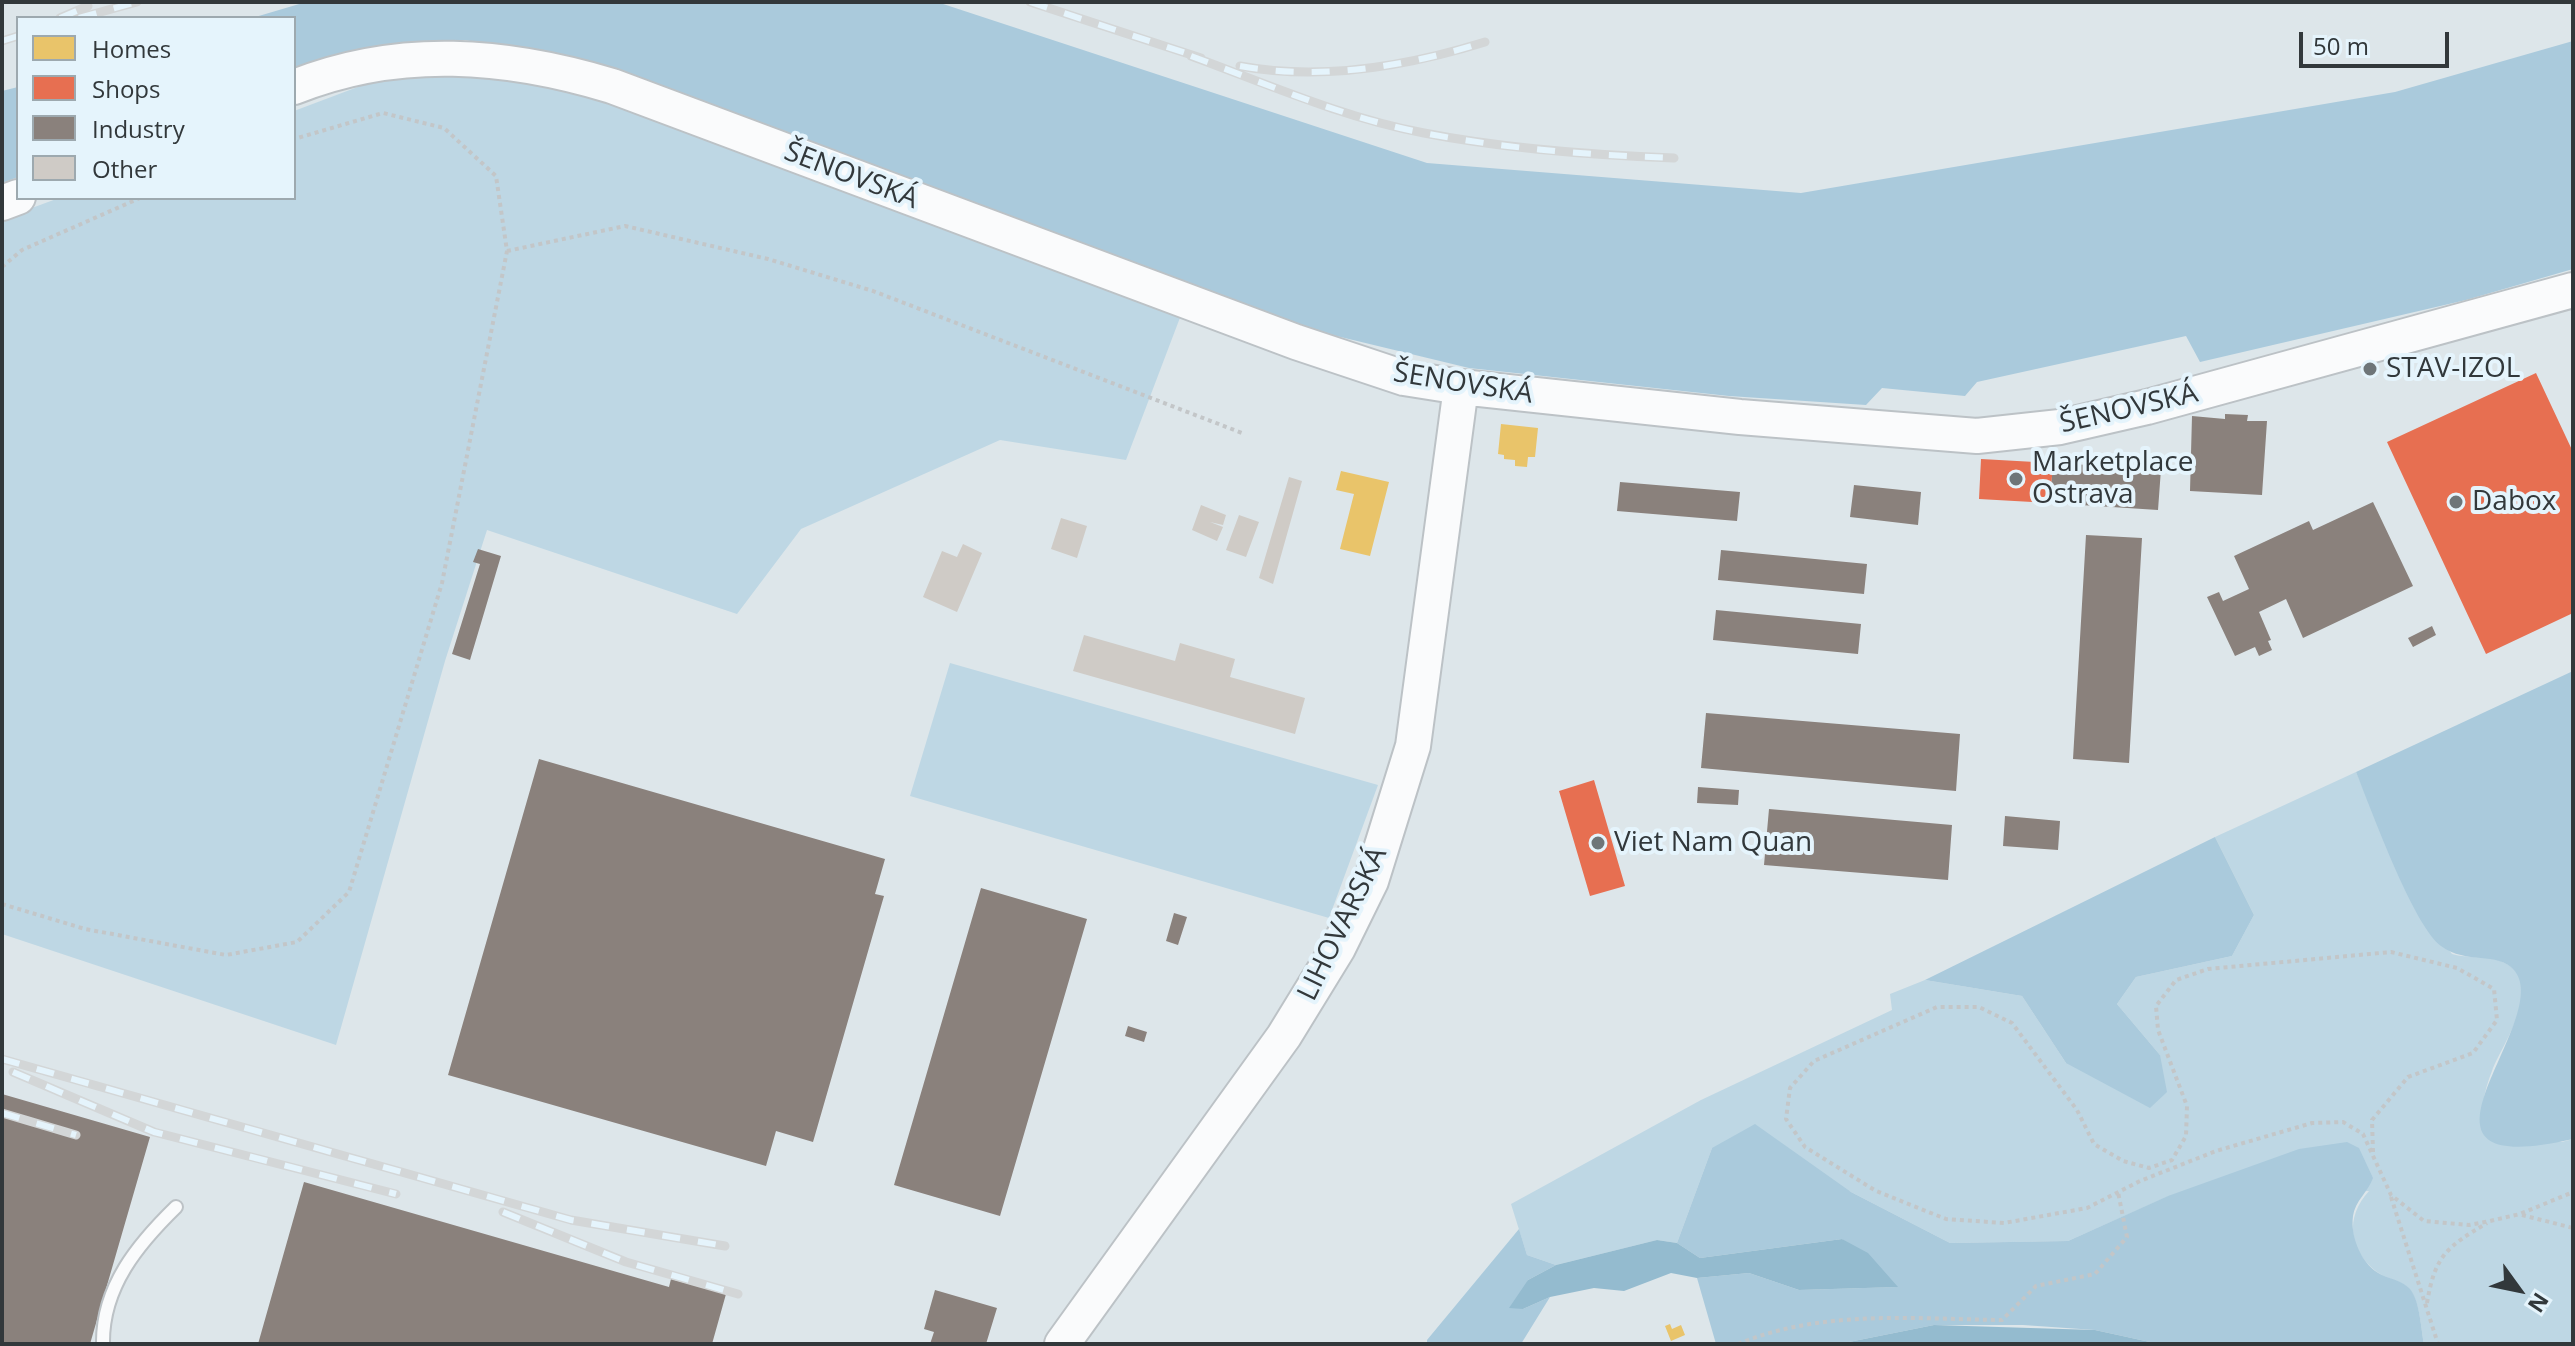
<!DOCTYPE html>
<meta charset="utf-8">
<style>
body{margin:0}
#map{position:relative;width:2575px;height:1346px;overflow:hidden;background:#dde6ea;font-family:"Open Sans",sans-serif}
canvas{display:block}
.frame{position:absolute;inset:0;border:4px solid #32383b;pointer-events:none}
.legend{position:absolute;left:16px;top:16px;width:280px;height:184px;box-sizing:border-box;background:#e5f4fc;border:2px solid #9da9af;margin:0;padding:10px 14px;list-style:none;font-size:24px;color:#32383b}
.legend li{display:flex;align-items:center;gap:16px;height:40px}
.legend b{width:40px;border:2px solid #9da9af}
.north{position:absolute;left:2479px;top:1250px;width:80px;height:80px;-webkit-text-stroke:6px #e5f4fc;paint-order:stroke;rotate:123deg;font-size:22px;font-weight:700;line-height:32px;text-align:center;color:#32383b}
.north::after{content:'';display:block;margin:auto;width:28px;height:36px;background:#32383b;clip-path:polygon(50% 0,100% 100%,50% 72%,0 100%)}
.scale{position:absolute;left:2299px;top:32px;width:150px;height:36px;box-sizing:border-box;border:4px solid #32383b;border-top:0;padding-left:10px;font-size:24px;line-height:28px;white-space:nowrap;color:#32383b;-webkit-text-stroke:6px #e5f4fc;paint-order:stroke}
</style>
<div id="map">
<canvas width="2575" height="1346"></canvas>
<div class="frame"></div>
<ul class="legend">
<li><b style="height:22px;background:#e9c46a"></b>Homes</li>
<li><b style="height:22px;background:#e76f51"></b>Shops</li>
<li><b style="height:22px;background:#8a817c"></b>Industry</li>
<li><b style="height:22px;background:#cfcbc6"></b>Other</li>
</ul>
<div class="north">N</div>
<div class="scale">50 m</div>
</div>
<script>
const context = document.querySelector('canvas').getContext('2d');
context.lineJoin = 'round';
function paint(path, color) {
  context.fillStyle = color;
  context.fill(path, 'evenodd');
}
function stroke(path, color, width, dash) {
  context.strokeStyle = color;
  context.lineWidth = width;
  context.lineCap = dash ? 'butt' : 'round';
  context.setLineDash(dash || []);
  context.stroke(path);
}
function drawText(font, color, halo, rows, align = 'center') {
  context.font = font + ' "Open Sans",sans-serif';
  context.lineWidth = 8;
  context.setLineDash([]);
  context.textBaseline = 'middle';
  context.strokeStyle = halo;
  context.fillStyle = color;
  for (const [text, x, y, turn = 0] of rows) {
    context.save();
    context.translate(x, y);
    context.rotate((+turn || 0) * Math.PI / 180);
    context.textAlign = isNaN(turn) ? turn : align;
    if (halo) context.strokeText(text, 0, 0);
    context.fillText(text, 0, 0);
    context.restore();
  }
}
const green = new Path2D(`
 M492,71l118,32 571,212 -55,145 -126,-20 -199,89 -64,85 -250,-84 -42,131 -109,384 -334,-111v-715l57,-21h235v-87l77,-29z
 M950,663l428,122 -49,133 -419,-122z
 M2356,772l59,136 37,46c16,5 34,1 49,7 48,20 2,81 -9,110 -8,20 -12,40 -8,61l78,10 11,-3v205h-149c-3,-15 -4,-42 -14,-54 -10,-11 -22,-10 -33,-18 -29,-22 -32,-55 -8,-81l-200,5 -101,45 -118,2 -99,-51 -139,-44 -35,95 -20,-3 -101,25 -29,-10 -16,-51 190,-104 191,-90 -2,-16 35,-14 97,16 44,67 94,-8 -43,-51 19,-27 96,-21 22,-41 -39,-78z`);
const forest = new Path2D(`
 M306,2h631l490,161 374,30 594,-101 178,-51v228l-107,31 -266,62 -14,-26 -209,46 -12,14 -83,-8 -16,17 -137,-9 -260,-28 -174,-42 -737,-266 -93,-20 -171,32v-54h-42z
 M18,87v90l-16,6v-92z
 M2573,671v468c-195,45 -16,-119 -59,-169 -17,-19 -47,-5 -73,-24 -28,-21 -70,-137 -85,-174z
 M2215,837l39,78 -22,41 -96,21 -19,27 43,51 7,37 -17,16 -84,-45 -44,-67 -97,-16z
 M1755,1124l96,68 99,51 118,-2 100,-45 131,-47 48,-7 12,6 14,30c-5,14 -18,23 -20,38 -3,21 9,50 29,59 11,5 19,5 28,14 10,12 11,40 14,55h-265l-64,-14 -72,-5h-89l-95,19h-123l-19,-66 52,-5 50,17 98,-3 -55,-48 -142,19 -23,-15 35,-95z
 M1519,1229l8,26 29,10 -28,15 -5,29 27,-12 -29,47h-94v-4z`);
const water = new Path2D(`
 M1842,1239l26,14 30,34 -99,3 -50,-17 -52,5 -26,-5 -47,18 -30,-3 -44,9 -27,12 -14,-1 19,-28 28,-15 101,-25 20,3 23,15z
 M1934,1325l161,5 64,14h-320z`);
const homes = new Path2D(`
 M1501,424l37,4 -3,29h-7l-1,10 -12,-1v-6l-11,-1v-4l-6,-1z
 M1341,471l48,11 -19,74 -30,-7 14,-55 -18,-4z
 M1670,1324l2,5 9,-4 4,10 -14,6 -6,-15z`);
const shops = new Path2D(`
 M2536,373l37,79v161l-87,41 -99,-212z
 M1981,459l72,4 -3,40 -71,-4z
 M1594,780l31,106 -35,10 -31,-105z`);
const industry = new Path2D(`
 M2225,414l23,1 -1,6h20l-5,74 -72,-4 2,-75 33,3z
 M2053,463l108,6 -3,41 -108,-7z
 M1620,482l120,10 -3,29 -120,-10z
 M1854,485l67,7 -3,33 -68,-8z
 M2373,502l40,84 -110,52 -17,-39 -27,13 12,28 -3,1 4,9 -13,6 -4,-9 -20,9 -28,-59 12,-5 4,9 26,-12 -15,-33 75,-35 4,9z
 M2086,535l56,3 -13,225 -56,-4z
 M478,549l23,7 -31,104 -18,-6 28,-90 -7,-2z
 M1721,550l146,14 -3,30 -146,-14z
 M1716,610l145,14 -3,30 -145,-14z
 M2432,626l4,9 -23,12 -5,-9z
 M1706,713l254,21 -4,57 -255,-23z
 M539,759l346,100 -10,35 9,2 -71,246 -37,-11 -10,35 -318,-91z
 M1698,787l41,3 -1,15 -41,-2z
 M1769,809l183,16 -4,55 -184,-15z
 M2005,816l55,5 -2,29 -55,-4z
 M981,888l106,31 -87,297 -106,-31z
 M1174,913l13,4 -9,28 -12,-4z
 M1128,1026l19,6 -3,10 -19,-6z
 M2,1094l148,43 -60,207h-88z
 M304,1182l365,105 2,-8 55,15 -14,50h-454z
 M935,1290l62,18 -11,36h-56l4,-12 -10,-3z`);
const building = new Path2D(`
 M1289,477l13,4 -29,103 -14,-6z
 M1201,505l25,10 -3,10 -13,-3 13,5 -6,14 -25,-11z
 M1239,515l20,7 -13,35 -20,-7z
 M1061,518l26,8 -10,32 -26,-9z
 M963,544l19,9 -25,59 -34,-15 19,-46 15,6z
 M1084,635l91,26 5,-18 55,16 -5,18 75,21 -10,36 -222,-63z`);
const path = new Path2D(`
 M507,251l118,-25 143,33 105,32 369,142
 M2,267l20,-17 118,-52
 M2,904l83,25 141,26 71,-13 52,-50 93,-309 65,-332 -11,-75 -52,-48 -61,-15 -89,26
 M2373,1152l-1,-32 36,-43 65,-24 24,-33 -3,-31 -37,-21 -66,-16 -183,17 -32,11 -20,26 2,24 29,76 -1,30 -14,24 -23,8 -26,-7 -29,-17 -17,-34 -65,-87 -33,-16h-42l-123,54 -24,27 -4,31 19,28 71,44 70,28 58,4 83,-15 53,-27 76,-30 96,-28 31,-1 20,12 28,61 33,26 45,4 21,-4 30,-7 53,-22
 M2391,1197l47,147
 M2522,1215l51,13
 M2427,1303c8,-48 20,-56 60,-80
 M1738,1344c84,-35 176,-25 264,-24l34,-34 59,-12 32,-37 -9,-45`);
const lane = new Path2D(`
 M103,1344c-1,-57 35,-100 73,-137`);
const secondary = new Path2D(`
 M294,87c105,-42 213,-33 318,-1l684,256 108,36 57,9 279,30 237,19 83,-9 87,-20 426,-117
 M2,203l16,-6
 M1062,1344l222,-308 54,-88 33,-67 42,-135 48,-359`);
const rail = new Path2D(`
 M1030,2l171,56
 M60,18l28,-12
 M79,18l58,-16
 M2,41l16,-5
 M1191,56c76,28 153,62 233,77 82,16 167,22 250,25
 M1240,66c81,15 168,0 245,-24
 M2,1059l569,161 154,26
 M13,1072l141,60 242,62
 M2,1113l74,22
 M503,1212l123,50 112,32`);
const markers = [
 [2370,369,8,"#6e7578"],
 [2016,479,8,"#6e7578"],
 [2456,502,8,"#6e7578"],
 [1598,843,8,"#6e7578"]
];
const streetNames = [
 ["ŠENOVSKÁ",851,176,21],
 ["ŠENOVSKÁ",1463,384,9],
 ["ŠENOVSKÁ",2129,409,-13],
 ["LIHOVARSKÁ",1343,924,-64]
];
const poiNames = [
 ["STAV-IZOL",2386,369],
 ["Marketplace",2032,463],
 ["Ostrava",2032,495],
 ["Dabox",2472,502],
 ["Viet Nam Quan",1614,843]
];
paint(green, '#bed7e4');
paint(forest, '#aacadc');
paint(water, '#94bbcf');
paint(homes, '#e9c46a');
paint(shops, '#e76f51');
paint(industry, '#8a817c');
paint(building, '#cfcbc6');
stroke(lane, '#bcc2c6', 16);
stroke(secondary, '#bcc2c6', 38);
stroke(path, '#c3c6c8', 4, [4, 4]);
stroke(lane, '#fafbfc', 12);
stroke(secondary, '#fafbfc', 34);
stroke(rail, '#d3d6d7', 9);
stroke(rail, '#e5f4fc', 6, [18]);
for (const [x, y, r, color] of markers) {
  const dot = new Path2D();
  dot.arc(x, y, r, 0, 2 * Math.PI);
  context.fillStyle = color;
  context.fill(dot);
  stroke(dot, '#e5f4fc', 3);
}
drawText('28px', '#32383b', '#e5f4fc', streetNames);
drawText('28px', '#32383b', '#e5f4fc', poiNames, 'left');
</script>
